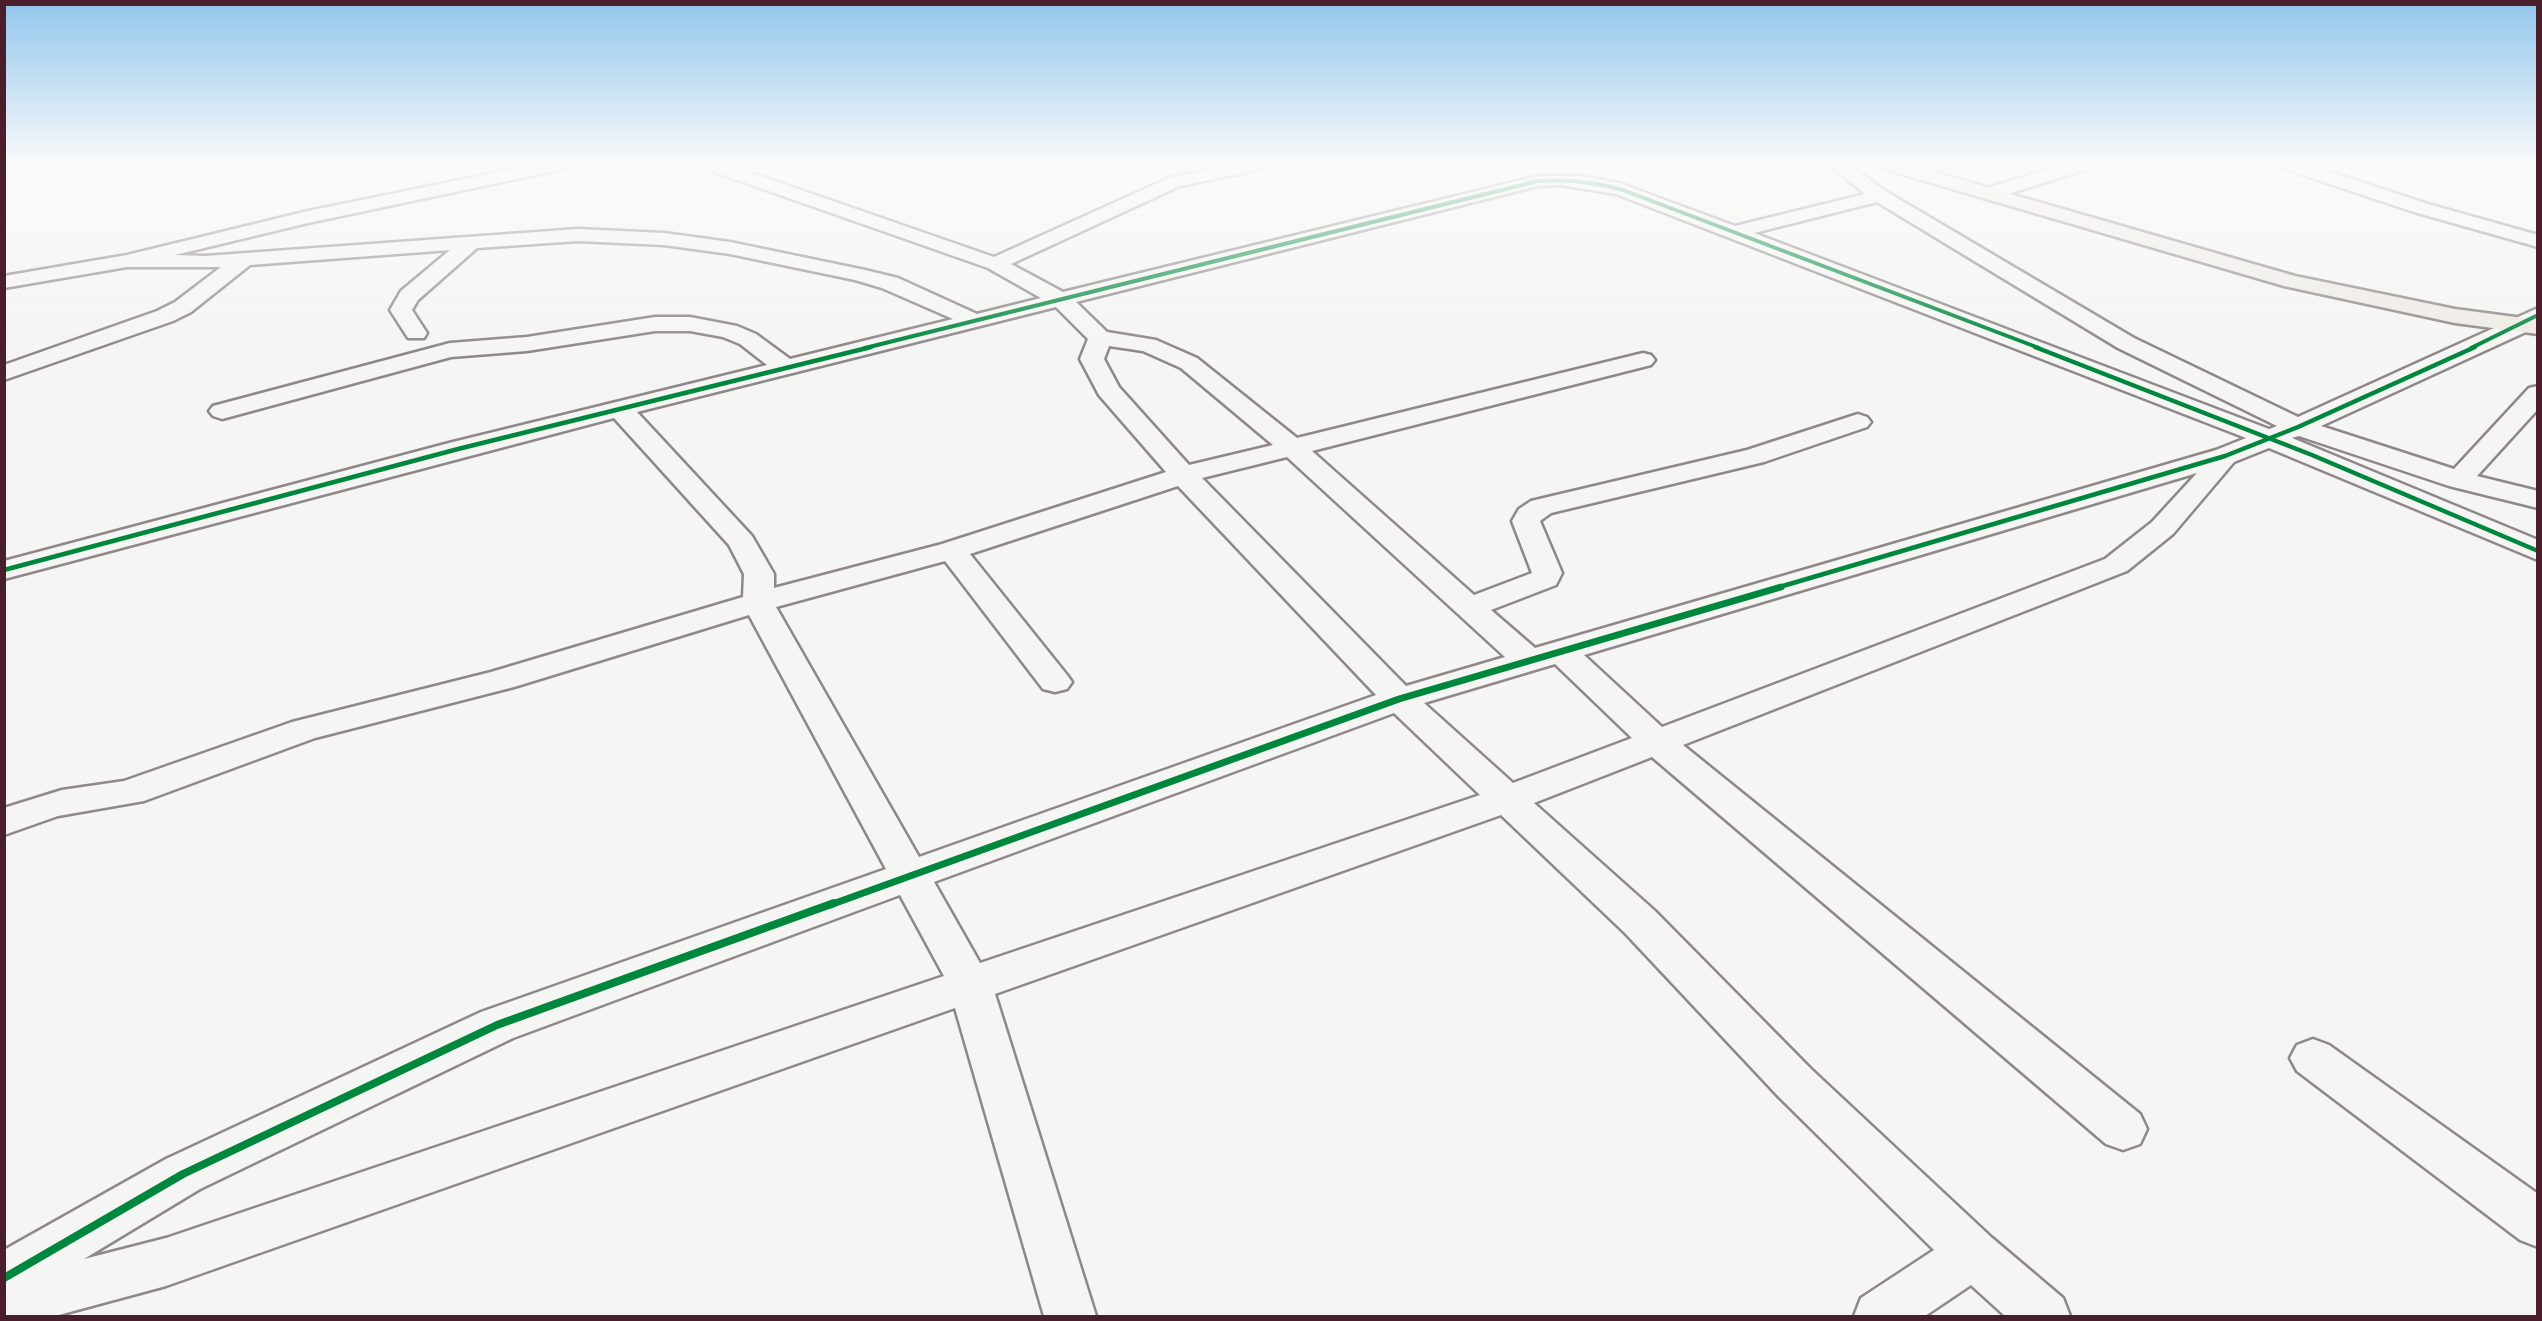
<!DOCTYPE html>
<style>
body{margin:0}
#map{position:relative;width:2542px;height:1321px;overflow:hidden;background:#f5f5f3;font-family:"Shantell Sans",sans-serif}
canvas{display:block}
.frame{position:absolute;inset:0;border:6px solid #4a1f2b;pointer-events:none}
</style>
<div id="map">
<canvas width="2542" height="1321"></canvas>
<div class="frame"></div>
</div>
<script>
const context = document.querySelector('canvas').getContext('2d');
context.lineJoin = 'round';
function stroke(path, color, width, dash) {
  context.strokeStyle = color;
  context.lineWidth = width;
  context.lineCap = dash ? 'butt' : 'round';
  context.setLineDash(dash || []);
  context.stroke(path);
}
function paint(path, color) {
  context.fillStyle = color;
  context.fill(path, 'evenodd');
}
const minor = new Path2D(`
 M533,165h35l-9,5 -251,53 -133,32 30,1 373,-27 86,4 66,9 135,28 33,8 79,36 64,-16 -53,-30 -282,-99 -3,-4h26l265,92 175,-79 61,-13h35l-3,4 -82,17 -169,78 52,28 475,-116h43l38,7 116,43 130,-32 -36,-29h21l37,27 247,146 164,79 240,-109v17l-8,5 -209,96 133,43 75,-81 9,-2v23l-61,67 61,15v17l-89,-22 -150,-50 -7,2 246,102v20l-269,-112 -35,14 -61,72 -46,37 -444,174 457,369 7,15 -7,15 -17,6 -17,-6 -454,-387 -118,46 121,108 156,158 180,168 72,61 7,18h-65l-34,-31 -46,31h-71l7,-18 73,-48 -155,-153 -154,-164 -124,-118 -506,179 101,322h-52l-89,-308 -789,278 -111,30h-51v-66l162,-91 315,-147 405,-143 -137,-254 -235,72 -199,51 -171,63 -86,15 -54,19v-27l58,-18 62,-9 168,-59 199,-50 252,-75 1,-23 -15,-29 -115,-127 -610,161v-18l445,-118 318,-78 -27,-21 -17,-7 -33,-6h-35l-128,20 -76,6 -229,62 -9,-3 -4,-5 4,-5 237,-63 77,-6 128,-20h35l47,9 19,8 34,25 163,-40 -71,-31 -27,-8 -125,-26 -66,-9 -86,-4 -101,7 -59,52 -6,10 15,23 -3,5h-16l-18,-28 11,-19 49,-41 -200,15 -59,47 -18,9 -169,59v-15l153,-54 18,-9 46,-35h-94l-123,21v-12l123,-21 181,-44zM1560,185l56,9 630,244 -30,12 -681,198 -44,-38 65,-25 6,-12 -22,-52 11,-8 213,-51 103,-35 4,-5 -4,-5 -9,-3 -111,36 -216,51 -12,8 -7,12 20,52 -58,22 -162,-144 339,-86 4,-5 -4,-5 -8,-2 -346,85 -100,-80 -41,-18 -49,-8 -31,-30 462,-116zM1877,202l241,146 159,78 -8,3 -515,-196zM1056,307l32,32 -8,20 19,36 67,77 -224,72 -168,44v-14l-22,-38 -115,-124zM1109,346l34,5 38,17 92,77 -84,20 -70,-78 -15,-28zM1287,457l218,200 -99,29 -204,-208zM2197,473l-45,49 -47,37 -443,168 -78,-72zM1178,486l198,209 -457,162 -143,-250 169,-46 98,128 12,3 12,-3 5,-7 -5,-7 -97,-121zM1555,664l77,74 -119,45 -89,-80zM1394,713l86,82 -500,168 -46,-81zM900,895l44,81 -778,262 -82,21 116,-70 313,-151z
 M2063,165h28l-3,4 -90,28 -7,2 -9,-6 2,-4z
 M2282,165h27l119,39 110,31v12l-124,-35 -129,-43z
 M2313,1039l16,6 209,149v53l-18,-7 -223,-169 -7,-13 7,-13z`);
const major = new Path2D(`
 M1881,165h29l385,111 160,33 83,11v14l-83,-11 -171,-37 -400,-117z`);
const cyclewayFar3 = new Path2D(`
 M865,348l673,-167c29,-2 57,1 85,9l416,158
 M2471,348l67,-33`);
const cyclewayFar2 = new Path2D(`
 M2035,347l277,108 226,96
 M4,570l454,-121 413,-102
 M1776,588l449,-132 73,-29 177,-80`);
const cyclewayFar1 = new Path2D(`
 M830,905l569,-206 382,-112`);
const cycleway = new Path2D(`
 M4,1278l179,-104 314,-149 337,-122`);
stroke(minor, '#8f8788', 5);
stroke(major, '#8f8788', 5);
paint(minor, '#f5f5f3');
paint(major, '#eeebe4');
stroke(cyclewayFar3, '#00873e', 4);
stroke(cyclewayFar2, '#00873e', 4.5);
stroke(cyclewayFar1, '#00873e', 7);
stroke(cycleway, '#00873e', 8);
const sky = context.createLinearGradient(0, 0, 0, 350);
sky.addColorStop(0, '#91c6ed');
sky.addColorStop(0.47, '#fafafa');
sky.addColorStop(1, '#fafafa00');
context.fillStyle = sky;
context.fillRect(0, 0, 2542, 350);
</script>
